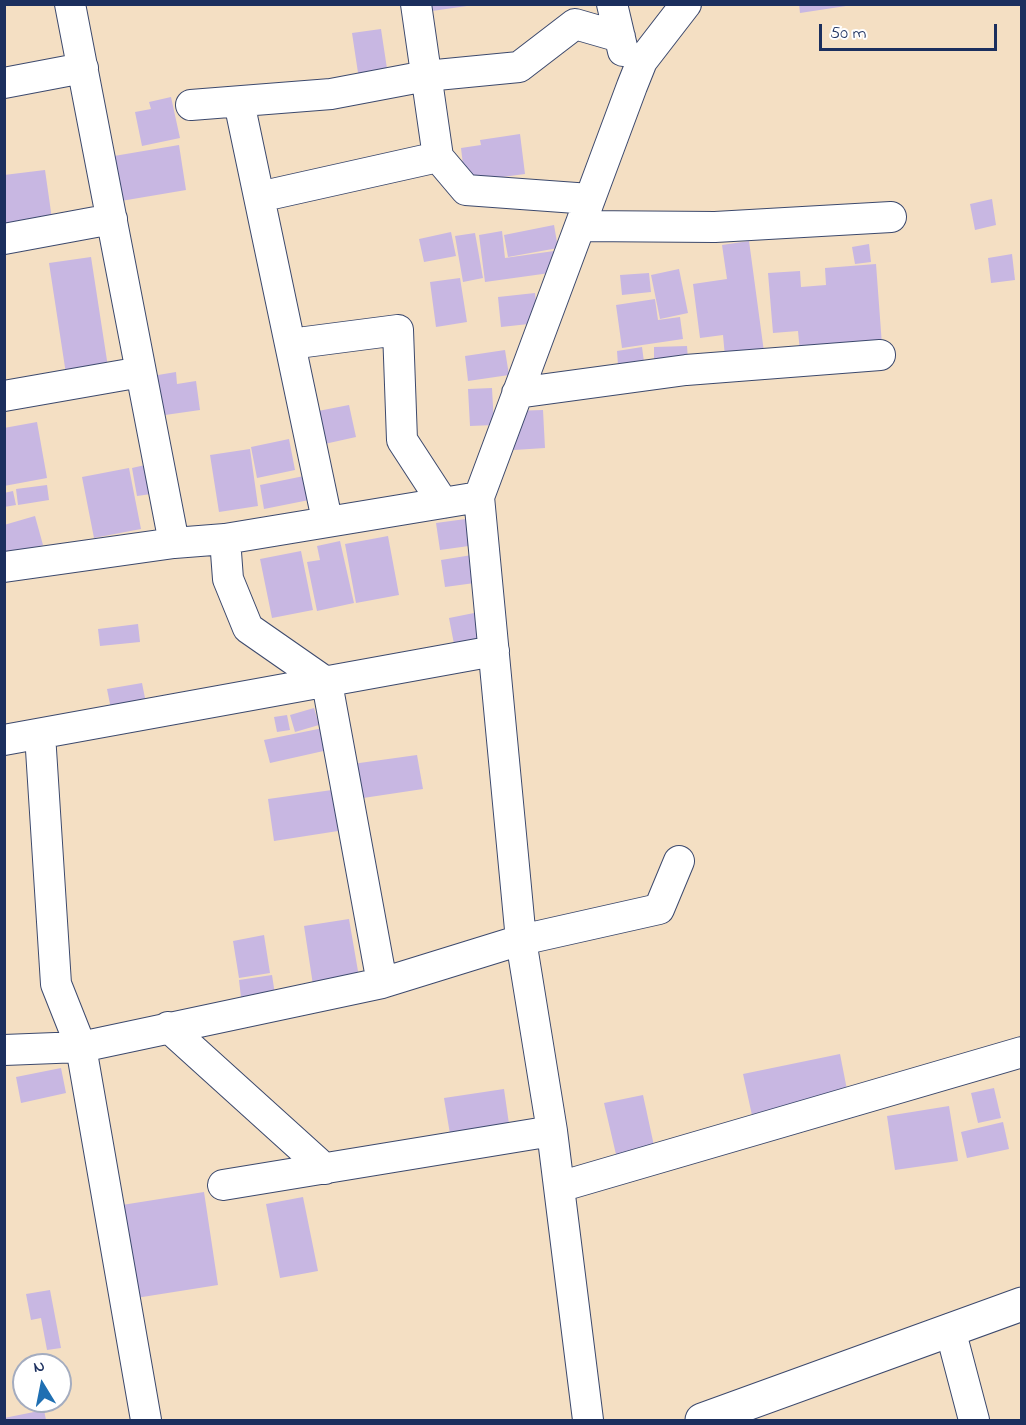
<!DOCTYPE html>
<style>
body{margin:0}
#map{position:relative;width:1026px;height:1425px;overflow:hidden;background:#f4dfc3;font-family:"Indie Flower",sans-serif}
canvas{display:block}
.frame{position:absolute;inset:0;border:6px solid #1b2f5e;pointer-events:none}
.north{position:absolute;left:12px;top:1353px;width:60px;height:60px;box-sizing:border-box;background:#fff;border:2px solid #a4acbf;border-radius:50%;rotate:350deg;font-size:16px;font-weight:700;line-height:24px;text-align:center;color:#1b2f5e}
.north::after{content:'';display:block;margin:auto;width:21px;height:27px;background:#1f6fb2;clip-path:polygon(50% 0,100% 100%,50% 72%,0 100%)}
.scale{position:absolute;left:819px;top:24px;width:178px;height:27px;box-sizing:border-box;border:3px solid #1b2f5e;border-top:0;padding-left:8px;font-size:18px;line-height:21px;white-space:nowrap;color:#1b2f5e;-webkit-text-stroke:4px #fff;paint-order:stroke}
</style>
<div id="map">
<canvas width="1026" height="1425"></canvas>
<div class="frame"></div>
<div class="north">N</div>
<div class="scale">50 m</div>
</div>
<script>
const context = document.querySelector('canvas').getContext('2d');
context.lineJoin = 'round';
function paint(path, color) {
  context.fillStyle = color;
  context.fill(path, 'evenodd');
}
function stroke(path, color, width, dash) {
  context.strokeStyle = color;
  context.lineWidth = width;
  context.lineCap = dash ? 'butt' : 'round';
  context.setLineDash(dash || []);
  context.stroke(path);
}
const building = new Path2D(`
 M431,4h36v2l-35,5z
 M799,4h47v2l-46,7z
 M381,29l8,53 -29,4 -8,-53z
 M171,97l9,41 -38,8 -7,-34 16,-3 -2,-7z
 M520,134l5,40 -60,8 -4,-34 20,-3 -1,-5z
 M179,145l7,45 -65,11 -7,-45z
 M45,170l8,56 -49,2v-53z
 M992,199l4,26 -21,5 -5,-26z
 M554,225l4,23 -50,9 -4,-22z
 M502,231l3,27 49,-7 3,21 -72,10 -6,-47z
 M451,232l5,24 -32,6 -5,-23z
 M475,233l8,45 -20,4 -8,-46z
 M749,241l15,111 -39,5 -2,-22 -23,3 -7,-54 34,-5 -5,-34z
 M869,244l2,18 -16,2 -3,-17z
 M1012,254l3,26 -24,3 -3,-25z
 M91,257l17,110 -42,7 -17,-111z
 M876,264l6,81 -82,7 -2,-21 -25,2 -5,-60 32,-2 1,16 25,-2 -1,-17z
 M679,269l9,44 -28,6 -9,-44z
 M649,273l2,19 -29,3 -2,-20z
 M460,278l7,44 -31,5 -6,-45z
 M535,293l3,30 -37,4 -3,-30z
 M655,299l3,21 22,-3 3,22 -61,9 -6,-43z
 M687,346l1,14 -34,1v-14z
 M642,347l2,15 -26,3 -1,-14z
 M505,350l4,25 -41,6 -3,-25z
 M176,372l1,12 19,-3 4,29 -42,6 -6,-40z
 M492,388l2,37 -24,1 -2,-37z
 M349,405l7,32 -36,8 -7,-33z
 M543,410l2,38 -31,2 -1,-39z
 M37,422l10,56 -43,8v-58z
 M289,439l6,31 -38,8 -6,-31z
 M250,449l8,57 -39,6 -9,-57z
 M145,465l6,29 -14,2 -5,-28z
 M129,468l12,61 -47,9 -12,-61z
 M304,476l5,24 -45,9 -4,-24z
 M47,485l2,15 -31,5 -2,-16z
 M13,491l3,14 -12,2v-14z
 M35,516l8,29 -39,11v-31z
 M473,518l3,27 -36,5 -4,-27z
 M388,536l11,59 -43,8 -11,-59z
 M340,541l14,62 -37,8 -10,-49 13,-2 -3,-14z
 M301,551l12,59 -41,8 -12,-59z
 M478,554l4,28 -37,5 -4,-27z
 M479,612l5,25 -30,7 -5,-26z
 M138,624l2,18 -40,4 -2,-17z
 M142,683l6,30 -35,6 -6,-30z
 M314,708l5,17 -24,7 -5,-17z
 M287,715l3,15 -13,2 -3,-15z
 M323,728l5,22 -58,13 -6,-23z
 M417,755l6,34 -73,11 -5,-35z
 M332,790l6,41 -64,10 -6,-42z
 M349,919l10,58 -46,8 -9,-59z
 M264,935l6,38 -31,5 -6,-37z
 M272,975l4,26 -34,5 -3,-26z
 M840,1054l9,46 -96,20 -10,-46z
 M61,1068l5,25 -45,10 -5,-26z
 M994,1088l7,30 -23,5 -7,-30z
 M504,1089l6,42 -59,9 -7,-42z
 M643,1095l13,60 -38,8 -14,-60z
 M949,1106l9,55 -63,9 -8,-54z
 M1003,1122l6,27 -42,9 -6,-26z
 M204,1192l14,93 -82,13 -14,-93z
 M303,1197l15,74 -38,7 -14,-74z
 M50,1290l11,58 -14,2 -6,-32 -10,2 -5,-26z
 M44,1410l2,10h-42v-2z`);
const minor = new Path2D(`
 M70,4l104,539
 M416,4l22,153
 M612,4l11,47
 M4,83l79,-15
 M239,102l88,418
 M191,105l140,-11 95,-18 93,-9 56,-43 45,13
 M259,197l179,-40 28,33 124,9
 M580,226l135,1 176,-10
 M4,239l108,-20
 M290,344l108,-14 4,110 41,63
 M517,393l169,-23 194,-15
 M4,396l137,-24
 M225,539l3,40 20,49 79,55 55,300
 M4,567l170,-24 51,-4 254,-42
 M40,734l16,250 25,63 65,373
 M4,740l490,-89
 M168,1027l157,142
 M4,1050l77,-3 301,-64 139,-43 138,-31 20,-48
 M223,1185l329,-54
 M559,1187l463,-135
 M950,1329l24,91
 M588,1420l-36,-289 -31,-191 -42,-443 153,-411 10,-25 44,-57`);
const major = new Path2D(`
 M702,1420l320,-116`);
paint(building, '#c8b7e2');
stroke(minor, '#3c496d', 32);
stroke(major, '#3c496d', 35);
stroke(minor, '#fff', 30);
stroke(major, '#fff', 33);
</script>
